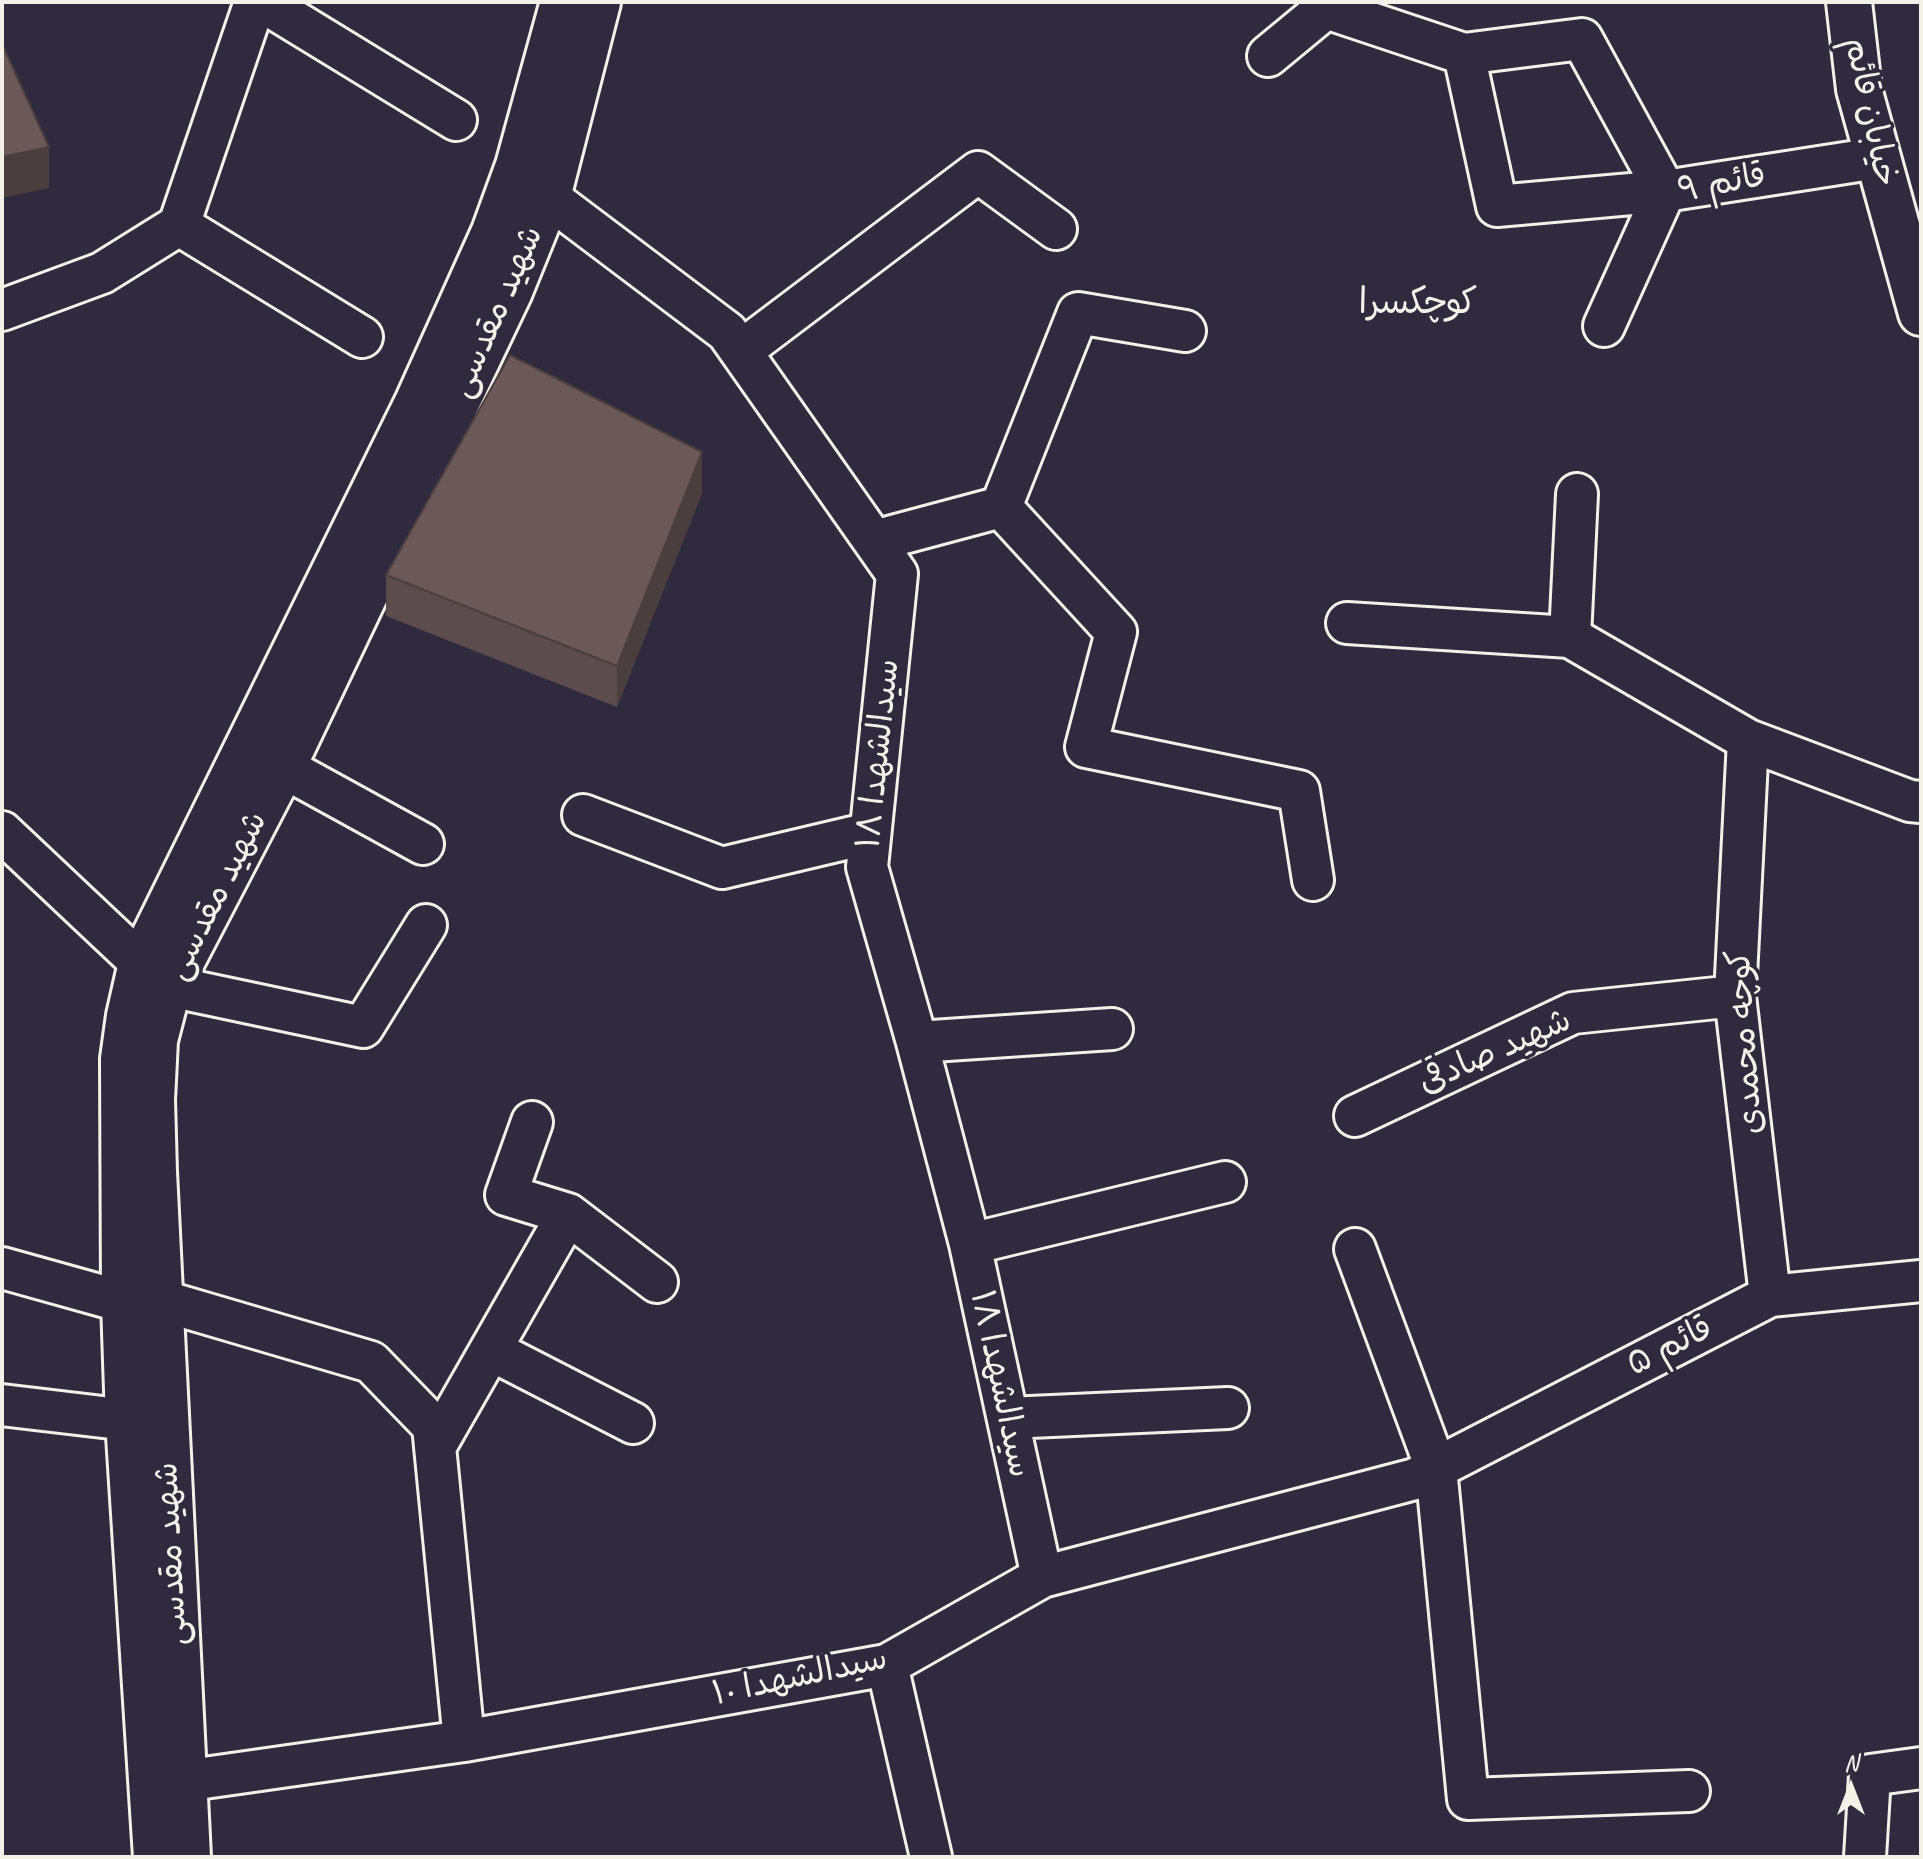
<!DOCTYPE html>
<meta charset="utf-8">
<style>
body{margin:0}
#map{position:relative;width:1923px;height:1859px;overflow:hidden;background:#2f2a3d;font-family:Caveat,sans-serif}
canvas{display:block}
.frame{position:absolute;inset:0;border:4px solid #f4f1e8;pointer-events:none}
.north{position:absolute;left:1811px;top:1747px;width:80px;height:80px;-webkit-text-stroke:6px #2f2a3d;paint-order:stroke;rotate:0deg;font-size:22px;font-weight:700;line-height:32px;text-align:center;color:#f4f1e8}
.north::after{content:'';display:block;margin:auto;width:28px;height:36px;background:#f4f1e8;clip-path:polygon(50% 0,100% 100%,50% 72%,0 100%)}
</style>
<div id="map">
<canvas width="1923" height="1859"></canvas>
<div class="frame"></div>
<div class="north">N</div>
</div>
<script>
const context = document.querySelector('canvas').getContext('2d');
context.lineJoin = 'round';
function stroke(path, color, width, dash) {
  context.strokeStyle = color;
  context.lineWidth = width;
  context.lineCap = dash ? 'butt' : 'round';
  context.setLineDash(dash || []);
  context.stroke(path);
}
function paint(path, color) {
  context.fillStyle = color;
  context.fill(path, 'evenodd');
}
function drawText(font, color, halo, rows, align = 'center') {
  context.font = font + ' Caveat,"Playpen Sans Arabic",sans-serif';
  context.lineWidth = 7;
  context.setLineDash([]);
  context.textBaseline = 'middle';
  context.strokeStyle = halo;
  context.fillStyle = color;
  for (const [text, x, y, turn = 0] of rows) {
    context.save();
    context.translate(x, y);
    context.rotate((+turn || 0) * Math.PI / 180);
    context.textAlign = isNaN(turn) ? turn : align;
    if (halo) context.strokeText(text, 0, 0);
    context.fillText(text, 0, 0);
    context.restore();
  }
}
const minor = new Path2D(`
 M263,2l193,118
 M1268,56l58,-48 138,46 118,-15 83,152 -168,15 -33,-152
 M548,197l179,135 170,242 -30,293 50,175 53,202 72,333
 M179,225l183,112
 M2,310l100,-37 77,-48 76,-223
 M1604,326l61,-135 212,-33
 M741,351l237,-179 78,57
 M1001,507l77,-194 107,18
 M874,541l127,-34 115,125 -30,115 213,44 14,89
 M1347,623l223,14 178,103 162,61 11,1
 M1570,637l7,-143
 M1748,740l-13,256 35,300
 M283,767l140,77
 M583,815l139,53 148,-35
 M2,832l139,131
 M169,986l194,41 63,-102
 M917,1042l195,-13
 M1355,1116l218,-103 162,-17
 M568,1214l89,68
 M970,1244l255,-62
 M1355,1249l81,219 32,331 221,-8
 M2,1268l122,34
 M160,1300l211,62 62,64 31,315
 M491,1350l142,73
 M2,1405l126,15
 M1008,1418l220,-10
 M435,1447l133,-233 -62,-19 26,-73
 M887,1665l44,192
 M183,1781l281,-40 423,-76 155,-88 373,-98 355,-183 151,-15
 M1865,1857l5,-82 51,-7`);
const tertiary = new Path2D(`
 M1849,2l10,87 62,224`);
const secondary = new Path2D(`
 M156,1857l-28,-437 -4,-118 -1,-243 6,-43 12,-53 276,-560 77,-171 24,-66 45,-164
 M188,1857l-34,-685 -2,-72 3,-60 14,-54 114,-219 227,-476 38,-94 50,-195`);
const wall = new Path2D(`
 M702,493l-85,214 -231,-91v-41z`);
const shadedWall = new Path2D(`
 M49,147v41l-47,10v-41z
 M702,452v41l-85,214v-41z`);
const building = new Path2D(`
 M2,44l47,103 -47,10z
 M510,355l192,97 -85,214 -231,-91z`);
const streetNames = [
 ["خیابان قائم",1870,112,78],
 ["قائم ۹",1722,184,-11],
 ["شهید مقدسی",497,312,-66],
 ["سیدالشهدا ۱۸",879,754,-84],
 ["شهید مقدسی",217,896,-63],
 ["کوچه محمدی",1746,1042,-94],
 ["شهید صادقی",1495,1052,-24],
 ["قائم ۵",1670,1347,-27],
 ["سیدالشهدا ۱۸",1000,1384,78],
 ["شهید مقدسی",172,1554,-93],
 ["سیدالشهدا ۱۰",800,1677,-12]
];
const neighbourhoodNames = [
 ["کوچکسرا",1418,304]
];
stroke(minor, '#f4f1e8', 46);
stroke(tertiary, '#f4f1e8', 50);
stroke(secondary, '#f4f1e8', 50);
stroke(minor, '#2f2a3d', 40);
stroke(tertiary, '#2f2a3d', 44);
stroke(secondary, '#2f2a3d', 44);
paint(wall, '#5c4c4d');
paint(shadedWall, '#4b3e3e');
paint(building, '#6b5859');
stroke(building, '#4b3e3e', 2);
drawText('34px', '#f4f1e8', '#2f2a3d', streetNames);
drawText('36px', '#f4f1e8', '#2f2a3d', neighbourhoodNames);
</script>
